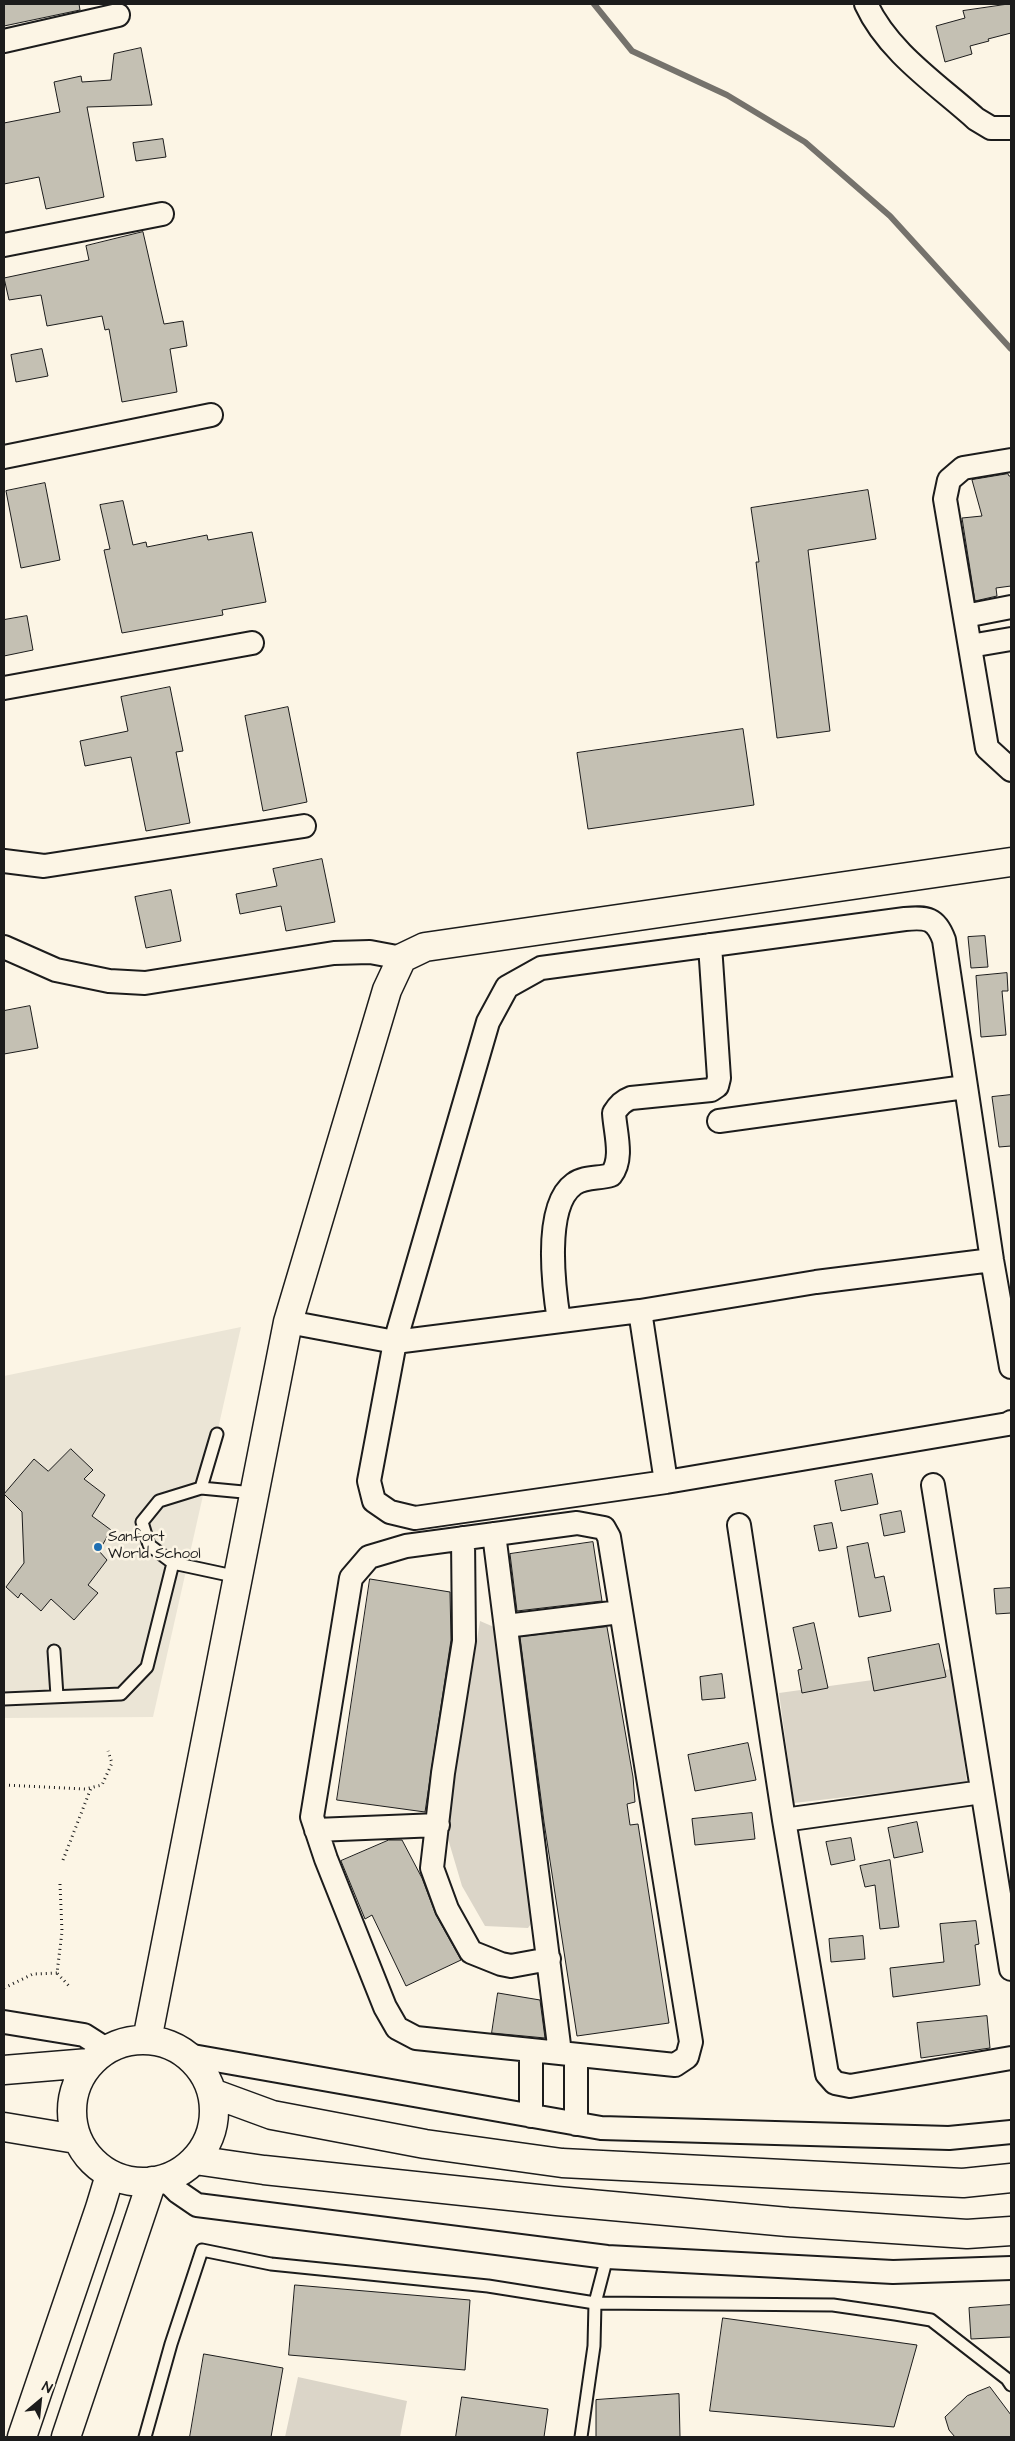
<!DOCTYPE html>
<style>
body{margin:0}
#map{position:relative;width:1015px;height:2441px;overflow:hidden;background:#fcf5e5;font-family:"Architects Daughter",sans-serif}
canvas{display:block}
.frame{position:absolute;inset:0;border:5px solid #1c1c1c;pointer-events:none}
.north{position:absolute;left:15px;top:2376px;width:50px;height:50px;-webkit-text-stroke:4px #fcf5e5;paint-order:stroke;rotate:28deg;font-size:14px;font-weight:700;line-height:20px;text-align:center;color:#1c1c1c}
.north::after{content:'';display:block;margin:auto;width:18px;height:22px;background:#1c1c1c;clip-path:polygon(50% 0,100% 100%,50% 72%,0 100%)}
</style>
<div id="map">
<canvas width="1015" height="2441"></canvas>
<div class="frame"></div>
<div class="north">N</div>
</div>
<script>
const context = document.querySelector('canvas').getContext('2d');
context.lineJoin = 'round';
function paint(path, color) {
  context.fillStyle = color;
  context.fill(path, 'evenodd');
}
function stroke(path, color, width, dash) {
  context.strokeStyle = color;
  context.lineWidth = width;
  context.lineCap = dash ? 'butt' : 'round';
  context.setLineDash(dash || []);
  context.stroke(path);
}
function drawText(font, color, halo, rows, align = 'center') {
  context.font = font + ' "Architects Daughter",sans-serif';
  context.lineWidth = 5;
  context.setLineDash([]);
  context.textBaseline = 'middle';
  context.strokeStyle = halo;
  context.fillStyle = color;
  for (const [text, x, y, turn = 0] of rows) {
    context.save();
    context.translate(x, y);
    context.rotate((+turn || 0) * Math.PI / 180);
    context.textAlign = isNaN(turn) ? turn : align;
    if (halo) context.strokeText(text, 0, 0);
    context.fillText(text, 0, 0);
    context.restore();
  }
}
const built = new Path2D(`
 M241,1327l-88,390 -149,1v-342z`);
const green = new Path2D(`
 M480,1621l21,9 37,284 -10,14 -43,-2 -23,-40 -16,-54z
 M952,1669l15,114 -173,20 -15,-110z
 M298,2377l109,24 -7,36h-115z`);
const stream = new Path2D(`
 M594,4l38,47 95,44 78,47 85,74 121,133`);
const building = new Path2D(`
 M4,4h75l1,6 -76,16z
 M1011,4v29l-23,6 1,2 -19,5 2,8 -27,8 -9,-36 29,-8 -2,-7z
 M141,48l11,57 -65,2 17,90 -58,12 -7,-32 -35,7v-61l56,-11 -6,-30 27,-6 1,6 29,-2 3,-26z
 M163,139l3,18 -30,4 -3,-18z
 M143,232l21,92 19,-3 4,25 -17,3 7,43 -55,10 -13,-73 -4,1 -3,-14 -55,10 -6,-31 -32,5 -5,-22 85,-18 -3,-14z
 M42,349l6,27 -32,6 -5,-27z
 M1008,474l1,2h2v110l-15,2 1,8 -22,5 -13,-83 20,-2 -10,-36z
 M45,483l15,77 -39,8 -15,-77z
 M868,490l8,49 -68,11 22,181 -53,7 -21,-176h3l-8,-54z
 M123,501l10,44 13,-3 1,5 60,-12 1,5 44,-8 14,70 -44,8 1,5 -101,18 -18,-83 6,-1 -10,-44z
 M27,616l6,34 -29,6v-36z
 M170,687l13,64 -7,1 14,71 -44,8 -15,-74 -46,9 -5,-25 48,-10 -7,-34z
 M288,707l19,95 -44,9 -18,-95z
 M743,729l11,76 -166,24 -11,-76z
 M322,859l13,63 -49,9 -5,-25 -41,8 -4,-20 41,-8 -4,-17z
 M171,890l10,51 -35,7 -11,-51z
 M985,936l3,31 -17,1 -3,-31z
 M1007,973l1,18h-6l4,44 -25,2 -5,-61z
 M30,1006l8,42 -34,6v-43z
 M1011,1095v51l-12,1 -7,-50z
 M71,1449l22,21 -9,9 21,16 -13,21 19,14 -12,21 8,9 -19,25 10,8 -24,27 -23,-21 -10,12 -20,-18 -3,5 -12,-11 18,-24 -2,-51 -18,-18 30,-35 14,12z
 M872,1474l6,30 -37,7 -6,-30z
 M901,1511l4,21 -21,4 -4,-21z
 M832,1523l5,25 -18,3 -5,-25z
 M593,1542l9,59 -85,10 -7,-57z
 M868,1543l7,35 9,-2 7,35 -32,6 -12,-70z
 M370,1579l80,13 1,48 -26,172 -88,-12z
 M1011,1588v25l-15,1 -2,-25z
 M814,1623l14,65 -26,5 -4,-23 4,-1 -9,-41z
 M607,1627l26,150 2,25 -8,2 3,21 8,-1 31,199 -92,13 -33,-214 -24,-185z
 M939,1644l7,33 -72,14 -6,-33z
 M722,1674l3,24 -23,2 -2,-23z
 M748,1743l8,37 -61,11 -7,-36z
 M752,1813l3,26 -60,6 -3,-26z
 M917,1822l6,30 -29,6 -6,-30z
 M851,1838l4,22 -24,5 -5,-23z
 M389,1840h13l20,38 14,37 25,45 -55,26 -34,-71 -7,4 -24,-58z
 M890,1860l9,67 -19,2 -5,-44 -10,2 -5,-21z
 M976,1921l3,23 -4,1 5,40 -87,12 -3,-29 54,-6 -4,-38z
 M863,1936l2,23 -34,3 -2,-23z
 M498,1993l42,7 5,38 -53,-5z
 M987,2016l3,32 -69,10 -4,-35z
 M295,2285l175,15 -5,70 -176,-15z
 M1011,2305v32l-40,2 -2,-31z
 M723,2318l194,27 -23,82 -184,-16z
 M204,2354l79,14 -12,69h-81z
 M990,2387l21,28v22h-56l-6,-7 -4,-13 22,-21z
 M679,2394l1,43h-84v-37z
 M462,2397l86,12 -4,28h-88z`);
const path = new Path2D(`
 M4,1785l81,4 17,-4 10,-22 -4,-12
 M63,1860l28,-72
 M60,1884l2,48 -5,41 12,13
 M4,1988l29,-14 24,-1`);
const service = new Path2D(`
 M201,1488l16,-54
 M238,1577l-65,-14 -24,-18 -7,-23 17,-21 42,-13 53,5
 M54,1651l3,45
 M4,1699l117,-5 26,-27 26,-104
 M145,2437l26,-93 31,-94 69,14 217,22 107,17 238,2 62,9 36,6 76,59 4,6
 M581,2437l13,-91 1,-43 12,-46`);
const minor = new Path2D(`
 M866,4c22,48 71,80 110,115l15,9h20
 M4,41l114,-26
 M4,245l158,-31
 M4,457l207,-42
 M1011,460l-48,8 -14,12 -4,19 42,249 24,22
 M965,616l46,-9
 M970,646l41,-7
 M4,688l248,-45
 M4,861l40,5 260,-40
 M4,947l52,23 53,11 36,2 189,-30 36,-1 32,6
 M719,1121l246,-34
 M640,1311l26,171
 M559,1321c-5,-32 -16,-115 15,-137 11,-8 25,-5 37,-9 13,-16 4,-43 3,-62 5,-8 9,-12 17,-15l80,-8 6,-4 2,-8 -9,-133
 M288,1322l107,20 245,-31 176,-29 176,-22
 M1011,1367l-19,-107 -48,-320c-8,-22 -17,-23 -39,-21l-364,49 -34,19 -19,35 -93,320 -26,139 5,20 16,11 25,6 251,-36 342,-58 3,-2
 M933,1485l78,484
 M577,1523l27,5 5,9 82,505 -4,15 -12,8 -259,-27 -19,-10 -12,-21 -59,-148 -14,-42 39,-239 18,-21 37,-11z
 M739,1525l45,295 43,254 8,9 15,3 161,-28
 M494,1534l66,519
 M463,1538l1,103 -21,132 -11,95 15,41 24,43 30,12 10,2 38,-7
 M506,1626l114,-14
 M784,1820l198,-28
 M316,1830l122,-5
 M4,2022l80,13 22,14
 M531,2050v66
 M187,2055l414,73 348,10 62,-6
 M576,2124v-69
 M165,2179l13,13 19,13 410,52 286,15 118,-4`);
const tertiary = new Path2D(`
 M147,2040l141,-718 99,-332 15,-32 23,-11 586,-85
 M72 2111a71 71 0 1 1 142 0a71 71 0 1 1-142 0Z
 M4,2070l85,-7
 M212,2093l60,22 153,29 137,19 401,20 48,-5
 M4,2127l72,12
 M195,2160l69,10 293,31 231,21 179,12 44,-3
 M22,2437l78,-229 10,-33
 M66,2437l86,-256`);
const markers = [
 [98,1547,5,"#1f6fb2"]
];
const poiNames = [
 ["Sanfort",108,1538],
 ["World School",108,1555]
];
paint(built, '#ebe5d6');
paint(green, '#dbd5c8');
stroke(stream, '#75726c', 6);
paint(building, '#c4c0b3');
stroke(building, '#1c1c1c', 1);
stroke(service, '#1c1c1c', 15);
stroke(minor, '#1c1c1c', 26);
stroke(tertiary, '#1c1c1c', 31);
stroke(path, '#1c1c1c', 3, [1, 4]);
stroke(service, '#fcf5e5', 11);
stroke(minor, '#fcf5e5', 22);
stroke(tertiary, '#fcf5e5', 28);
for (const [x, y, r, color] of markers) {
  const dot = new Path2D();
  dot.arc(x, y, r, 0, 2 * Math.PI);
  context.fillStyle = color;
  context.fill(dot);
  stroke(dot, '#fcf5e5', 2);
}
drawText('15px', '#1c1c1c', '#fcf5e5', poiNames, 'left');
</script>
